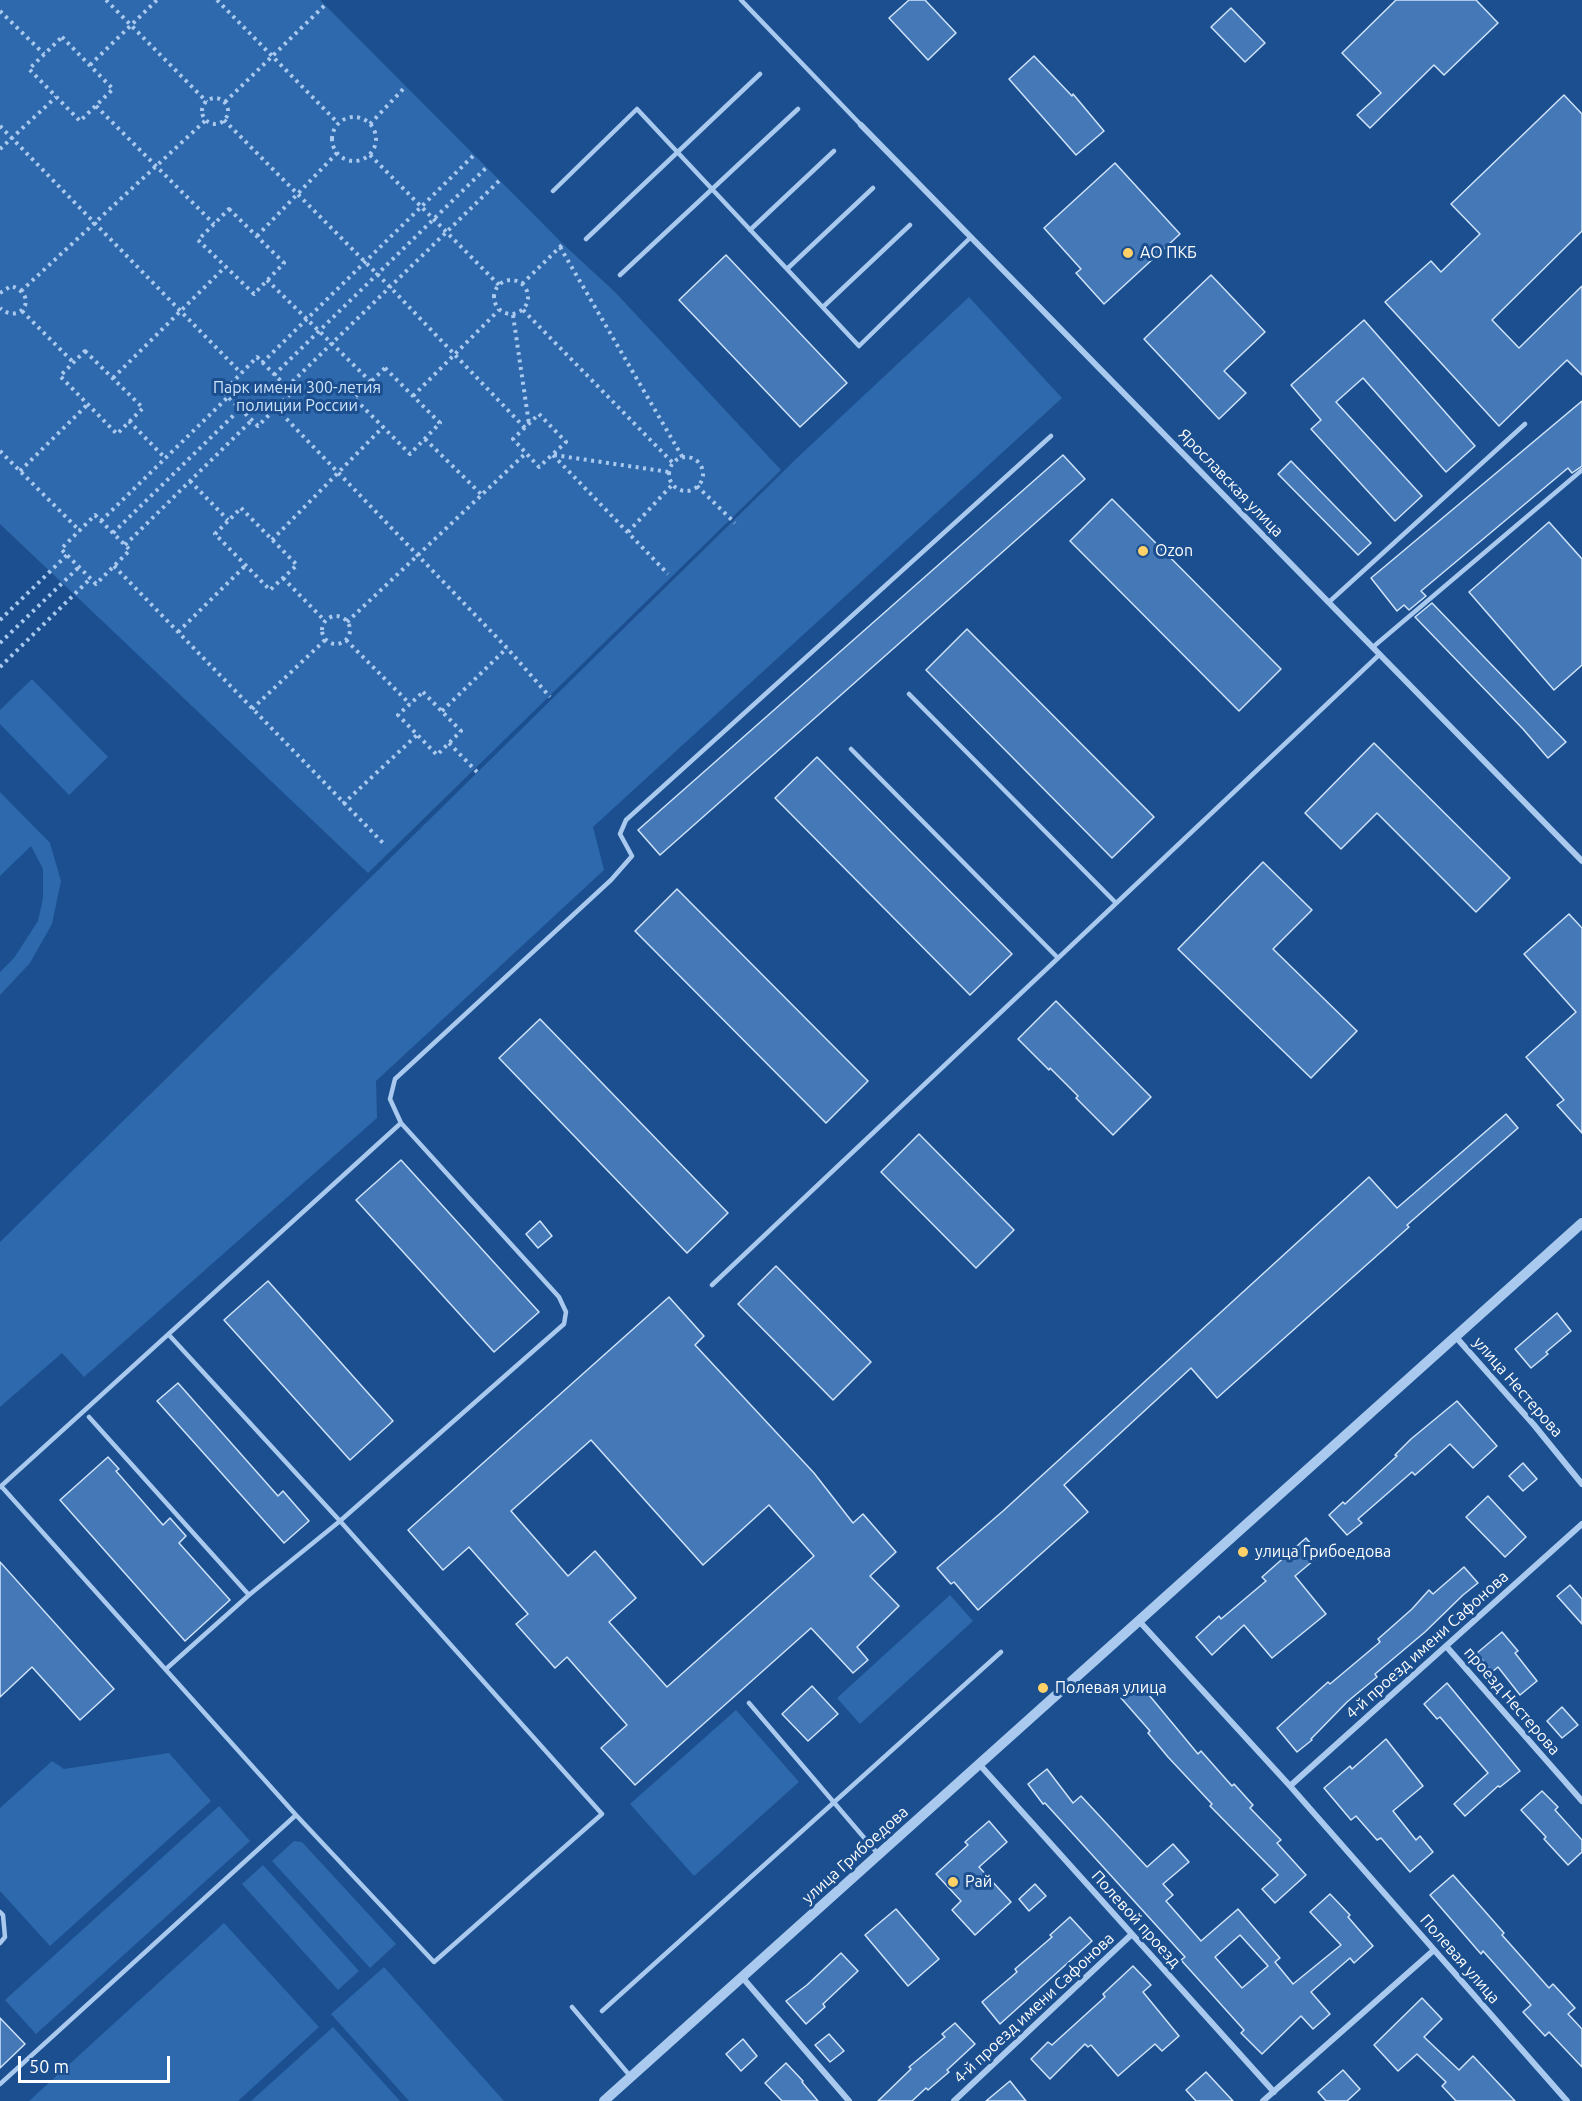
<!DOCTYPE html>
<meta charset="utf-8">
<style>
body{margin:0}
#map{position:relative;width:1582px;height:2101px;overflow:hidden;background:#1b4f8f;font-family:Ubuntu,sans-serif}
canvas{display:block}
.scale{position:absolute;left:18px;top:2056px;width:152px;height:27px;box-sizing:border-box;border:3px solid #fff;border-top:0;padding-left:8px;font-size:18px;line-height:21px;white-space:nowrap;color:#fff;-webkit-text-stroke:4px #1b4f8f;paint-order:stroke}
</style>
<div id="map">
<canvas width="1582" height="2101"></canvas>
<div class="scale">50 m</div>
</div>
<script>
const context = document.querySelector('canvas').getContext('2d');
context.lineJoin = 'round';
function paint(path, color) {
  context.fillStyle = color;
  context.fill(path, 'evenodd');
}
function stroke(path, color, width, dash) {
  context.strokeStyle = color;
  context.lineWidth = width;
  context.lineCap = dash ? 'butt' : 'round';
  context.setLineDash(dash || []);
  context.stroke(path);
}
function drawText(font, color, halo, rows, align = 'center') {
  context.font = font + ' Ubuntu,sans-serif';
  context.lineWidth = 6;
  context.setLineDash([]);
  context.textBaseline = 'middle';
  context.strokeStyle = halo;
  context.fillStyle = color;
  for (const [text, x, y, turn = 0] of rows) {
    context.save();
    context.translate(x, y);
    context.rotate((+turn || 0) * Math.PI / 180);
    context.textAlign = isNaN(turn) ? turn : align;
    if (halo) context.strokeText(text, 0, 0);
    context.fillText(text, 0, 0);
    context.restore();
  }
}
const green = new Path2D(`
 M0,0h320l243,244 52,48 166,178 -413,403 -368,-349z
 M969,297l93,101 -469,429 11,43 -228,211 1,37 -293,259 -22,-24 -62,54v-165l797,-784z
 M32,679l76,78 -39,38 -69,-71v-14z
 M0,792l50,51 11,38 -9,43 -22,39 -30,32v-23l14,-14 24,-37 5,-23v-29l-12,-23 -31,30z
 M950,1595l23,26 -113,103 -23,-26z
 M736,1710l63,72 -105,94 -64,-72z
 M169,1753l42,48 -161,145 -50,-55v-83l52,-47 12,8z
 M219,1806l31,35 -214,193 -31,-34z
 M294,1841l8,1 94,102 -26,24 -98,-107z
 M263,1865l96,106 -21,19 -96,-106z
 M224,1923l95,104 -81,74h-209z
 M384,1967l120,134h-95l-78,-87z
 M333,2027l67,74h-149z`);
const building = new Path2D(`
 M909,0h16l31,33 -28,27 -39,-42z
 M1396,0h80l22,23 -54,52 -10,-10 -64,63 -13,-13 24,-22 -39,-40z
 M1231,8l34,35 -20,19 -34,-35z
 M1034,56l38,40 1,-2 31,37 -28,24 -67,-76z
 M1564,95l18,19v117l-90,89 27,28 63,-62v89l-15,-15 -68,66 -114,-124 46,-41 10,11 39,-38 -29,-30z
 M1115,163l65,71 -76,70 -28,-31 5,-4 -37,-41z
 M726,255l121,128 -47,44 -121,-127z
 M1211,275l54,57 -41,39 22,22 -27,26 -75,-80z
 M1364,320l111,126 -29,26 -83,-94 -27,24 86,94 -27,25 -84,-92 10,-9 -30,-35z
 M1582,401v65l-10,7 -4,-5 -147,123 5,5 -17,14 -5,-5 -7,6 -26,-33z
 M1063,455l22,24 -425,376 -22,-25z
 M1291,461l80,82 -13,12 -80,-81z
 M1112,499l169,170 -42,42 -169,-170z
 M1549,522l33,37v106l-28,25 -85,-98z
 M1432,603l134,139 -18,16 -25,-29 -108,-112z
 M967,629l187,188 -42,41 -186,-188z
 M1374,743l136,135 -34,34 -99,-99 -36,36 -36,-36z
 M817,757l195,197 -42,41 -195,-197z
 M1263,862l49,48 -39,39 84,82 -46,47 -133,-129z
 M677,889l191,192 -42,42 -191,-192z
 M1569,914l13,14v205l-25,-28 7,-5 -38,-43 50,-45 -52,-58z
 M1056,1001l95,96 -38,38 -37,-37 2,-2 -28,-28 -1,2 -31,-31z
 M540,1019l188,194 -41,40 -188,-195z
 M1506,1114l12,14 -111,97 2,2 -192,171 -26,-30 -127,117 24,27 -110,98 -24,-28 -3,2 -14,-16 66,-57 366,-334 28,31z
 M919,1134l95,96 -38,38 -95,-96z
 M401,1160l138,152 -45,40 -138,-152z
 M540,1221l12,15 -14,12 -12,-14z
 M776,1266l95,96 -38,38 -95,-96z
 M268,1281l125,140 -43,39 -126,-140z
 M669,1297l35,39 -9,9 119,128 39,50 10,-9 33,38 -26,24 29,30 -42,41 11,13 -15,13 -42,-45 -176,157 -34,-37 26,-23 -60,-68 -12,11 -39,-44 12,-10 -59,-67 -26,23 -35,-40zM591,1440l112,125 66,-60 45,51 -147,131 -58,-65 27,-24 -41,-47 -27,25 -57,-65z
 M1557,1313l14,18 -25,21 2,2 -17,14 -16,-19z
 M178,1383l100,113 5,-5 26,30 -25,22 -127,-142z
 M1457,1401l40,45 -24,22 -23,-24 -35,31 -3,-3 -54,47 4,4 -15,12 -18,-20 14,-13 2,2 52,-48 -2,-1 16,-16z
 M108,1457l11,12 -3,2 47,54 7,-7 16,18 -7,7 51,57 -45,41 -125,-141z
 M1523,1463l14,16 -14,12 -14,-15z
 M1488,1496l38,41 -21,20 -39,-40z
 M1306,1538l14,17 -25,21 31,38 -54,44 -28,-33 -32,30 -16,-18 23,-21 2,3 45,-38 -4,-4z
 M0,1562l114,127 -34,31 -48,-53 -32,30z
 M1464,1567l14,16 -15,12 -38,37 -50,42 2,3 -30,25 -36,37 1,1 -15,12 -20,-24 51,-46 2,2 50,-42 -2,-3 34,-30 17,-19 4,4z
 M1570,1585l12,14v25l-25,-28z
 M1502,1632l16,19 -3,2 22,28 -17,14 -22,-28 -6,5 -15,-19z
 M1139,1683l59,71 3,-3 31,35 2,-2 19,21 -3,3 31,32 -4,3 29,32 -31,28 -13,-14 16,-14 -68,-69 2,-2 -44,-47 -20,-24 2,-2 -29,-33z
 M1447,1683l73,88 -20,16 -2,-1 -33,30 -11,-12 34,-31 -48,-56 -3,2 -13,-15z
 M812,1686l26,28 -30,27 -26,-27z
 M1562,1707l16,18 -16,13 -15,-17z
 M1386,1739l37,47 -30,25 23,29 4,-4 13,16 -23,20 -29,-34 -4,2 -21,-24 -5,4 -27,-32 26,-22 2,3z
 M1047,1769l26,34 8,-7 66,71 26,-23 16,18 -26,22 10,11 -7,6 35,40 37,-32 42,49 -5,4 18,22 48,-39 -31,-33 20,-18 20,21 -2,2 25,29 -19,17 -4,-5 -39,34 19,22 -17,15 -12,-13 -39,38 -21,-21 3,-3 -63,-70 4,-3 -140,-154 -2,1 -15,-20zM1240,1935l28,31 -26,22 -27,-31z
 M1542,1791l16,16 -3,3 27,30v12l-14,13 -24,-26 2,-2 -25,-27z
 M989,1821l18,21 -28,25 32,35 -36,33 -23,-25 9,-9 -25,-27 32,-29 -3,-3z
 M1453,1875l51,58 -2,2 47,53 4,-4 22,24 -7,6 14,15v38l-33,-35 -4,4 -22,-24 8,-7 -48,-54 -2,3 -51,-59z
 M1035,1884l11,12 -17,15 -10,-12z
 M896,1909l43,50 -31,27 -43,-51z
 M1070,1917l22,24 -92,83 -18,-22 35,-30 -2,-3 37,-32 -2,-2z
 M841,1953l17,18 -35,33 2,3 -19,17 -20,-23 21,-16z
 M1133,1966l18,19 -8,7 36,44 -17,15 -7,-7 -37,32 -27,-31 -3,2 -3,-3 -35,35 -19,-20 17,-17 4,3 53,-48 -2,-3z
 M1422,1998l20,21 -18,18 35,33 14,-14 42,45h-59l-14,-15 4,-4 -29,-28 -19,17 -24,-26z
 M0,2018l25,26 -25,24z
 M955,2023l20,21 -28,26 2,2 -21,18 -2,-2 -14,13h-34l33,-32 -2,-2 36,-30 -3,-3z
 M829,2034l15,17 -14,11 -15,-17z
 M743,2039l14,17 -16,15 -15,-17z
 M786,2063l17,18 -1,1 16,19h-36l-17,-18z
 M1343,2070l17,19 -13,12h-21l-8,-9z
 M1206,2072l27,29h-37l-10,-11z
 M1010,2081l16,20h-40z`);
const path = new Path2D(`
 M106,0l101,102
 M217,0l121,123
 M0,11l44,43
 M62,37l51,52 -33,32 -51,-52z
 M90,65l67,-65
 M202 111a13 13 0 1 1 26 0a13 13 0 1 1-26 0Z
 M225,102l100,-97
 M96,106l118,118
 M332 139a22 22 0 1 1 44 0a22 22 0 1 1-44 0Z
 M224,120l166,167 135,141
 M370,124l36,-38
 M0,126l241,247
 M0,149l56,-52
 M370,155l129,130
 M229,209l55,54 -30,31 -56,-54z
 M257,236l80,-83
 M560,247l123,211
 M267,280l104,102
 M494 297a17 17 0 1 1 34 0a17 17 0 1 1-34 0Z
 M522,284l41,-40
 M21,291l185,-171
 M0,293l11,-7c29,9 10,40 -11,22
 M523,310l150,153
 M22,311l51,51
 M513,315l16,109
 M85,351l58,57 -26,26 -57,-58z
 M257,357l35,35 -34,34 -35,-34z
 M262,363l212,-208
 M385,368l55,55 -30,31 -56,-56z
 M274,375l213,-208
 M113,378l112,-111
 M287,387l213,-207
 M413,396l86,-86
 M276,408l231,240 43,49
 M539,414l27,28 -27,25 -26,-28z
 M129,421l36,37
 M425,439l57,56
 M0,451l80,80
 M553,455l115,119
 M554,455l115,17
 M669 474a17 17 0 1 1 34 0a17 17 0 1 1-34 0Z
 M20,471l68,-67
 M190,481l38,39
 M697,486l38,37
 M241,508l56,57 -27,25 -55,-56z
 M95,515l35,35 -34,34 -35,-35z
 M101,521l127,-124
 M628,532l44,-47
 M113,533l127,-124
 M272,540l111,-113
 M125,545l127,-125
 M114,566l269,277
 M283,578l42,43
 M322 630a14 14 0 1 1 28 0a14 14 0 1 1-28 0Z
 M0,620l67,-65
 M347,622l179,-169
 M178,632l68,-67
 M346,640l64,64
 M0,643l79,-76
 M0,667l91,-89
 M423,692l38,39 -24,24 -39,-40z
 M252,709l73,-69
 M442,711l65,-63
 M449,743l28,29
 M343,804l74,-69`);
const service = new Path2D(`
 M741,0l120,125
 M553,191l84,-82 222,237 112,-109
 M750,230l84,-79
 M586,239l174,-165
 M787,269l86,-81
 M620,275l178,-166
 M823,307l87,-82
 M1329,602l196,-178
 M1373,647l209,-177
 M909,694l207,209
 M851,749l207,209
 M712,1285l668,-631
 M169,1335l171,186 224,-197 2,-12 -7,-15 -158,-174 -11,-24 5,-20 216,-199 21,-24 -12,-22 6,-14 425,-384
 M89,1417l160,178
 M0,1487l401,-364
 M166,1669l83,-74 91,-74 262,293 -168,148 -138,-147
 M749,1703l129,151
 M0,1912l3,3 2,22 -5,6
 M572,2007l59,70
 M602,2011l399,-359
 M0,2084l296,-269 -295,-329`);
const minor = new Path2D(`
 M861,125l721,736
 M1455,1336l79,89 48,59
 M1139,1621l151,165 277,315
 M1446,1646l136,155
 M979,1764l295,328
 M1290,1786l292,-262
 M742,1977l107,124
 M954,2101l178,-167
 M1263,2101l171,-151`);
const tertiary = new Path2D(`
 M604,2101l978,-878`);
const markers = [
 [1128,253,6,"#ffd166"],
 [1143,551,6,"#ffd166"],
 [1243,1552,6,"#ffd166"],
 [1043,1688,6,"#ffd166"],
 [953,1882,6,"#ffd166"]
];
const poiNames = [
 ["АО ПКБ",1140,253],
 ["Ozon",1155,551],
 ["улица Грибоедова",1255,1552],
 ["Полевая улица",1055,1688],
 ["Рай",965,1882]
];
const parkNames = [
 ["Парк имени 300-летия",297,388],
 ["полиции России",297,406]
];
const streetNames = [
 ["Ярославская улица",1231,483,46],
 ["улица Нестерова",1518,1387,49],
 ["4-й проезд имени Сафонова",1427,1645,-42],
 ["проезд Нестерова",1512,1701,49],
 ["улица Грибоедова",855,1855,-42],
 ["Полевой проезд",1136,1919,48],
 ["Полевая улица",1460,1959,49],
 ["4-й проезд имени Сафонова",1034,2008,-43]
];
paint(green, '#2e69ad');
paint(building, '#4478b7');
stroke(building, '#cfe3fa', 1.5);
stroke(path, '#a9c9ee', 4, [3, 4.5]);
stroke(service, '#a9c9ee', 4.5);
stroke(minor, '#a9c9ee', 6);
stroke(tertiary, '#a9c9ee', 10);
for (const [x, y, r, color] of markers) {
  const dot = new Path2D();
  dot.arc(x, y, r, 0, 2 * Math.PI);
  context.fillStyle = color;
  context.fill(dot);
  stroke(dot, '#1b4f8f', 2);
}
drawText('16px', '#fff', '#1b4f8f', poiNames, 'left');
drawText('16px', '#cfe3fa', '#1b4f8f', parkNames);
drawText('16px', '#fff', '#1b4f8f', streetNames);
</script>
